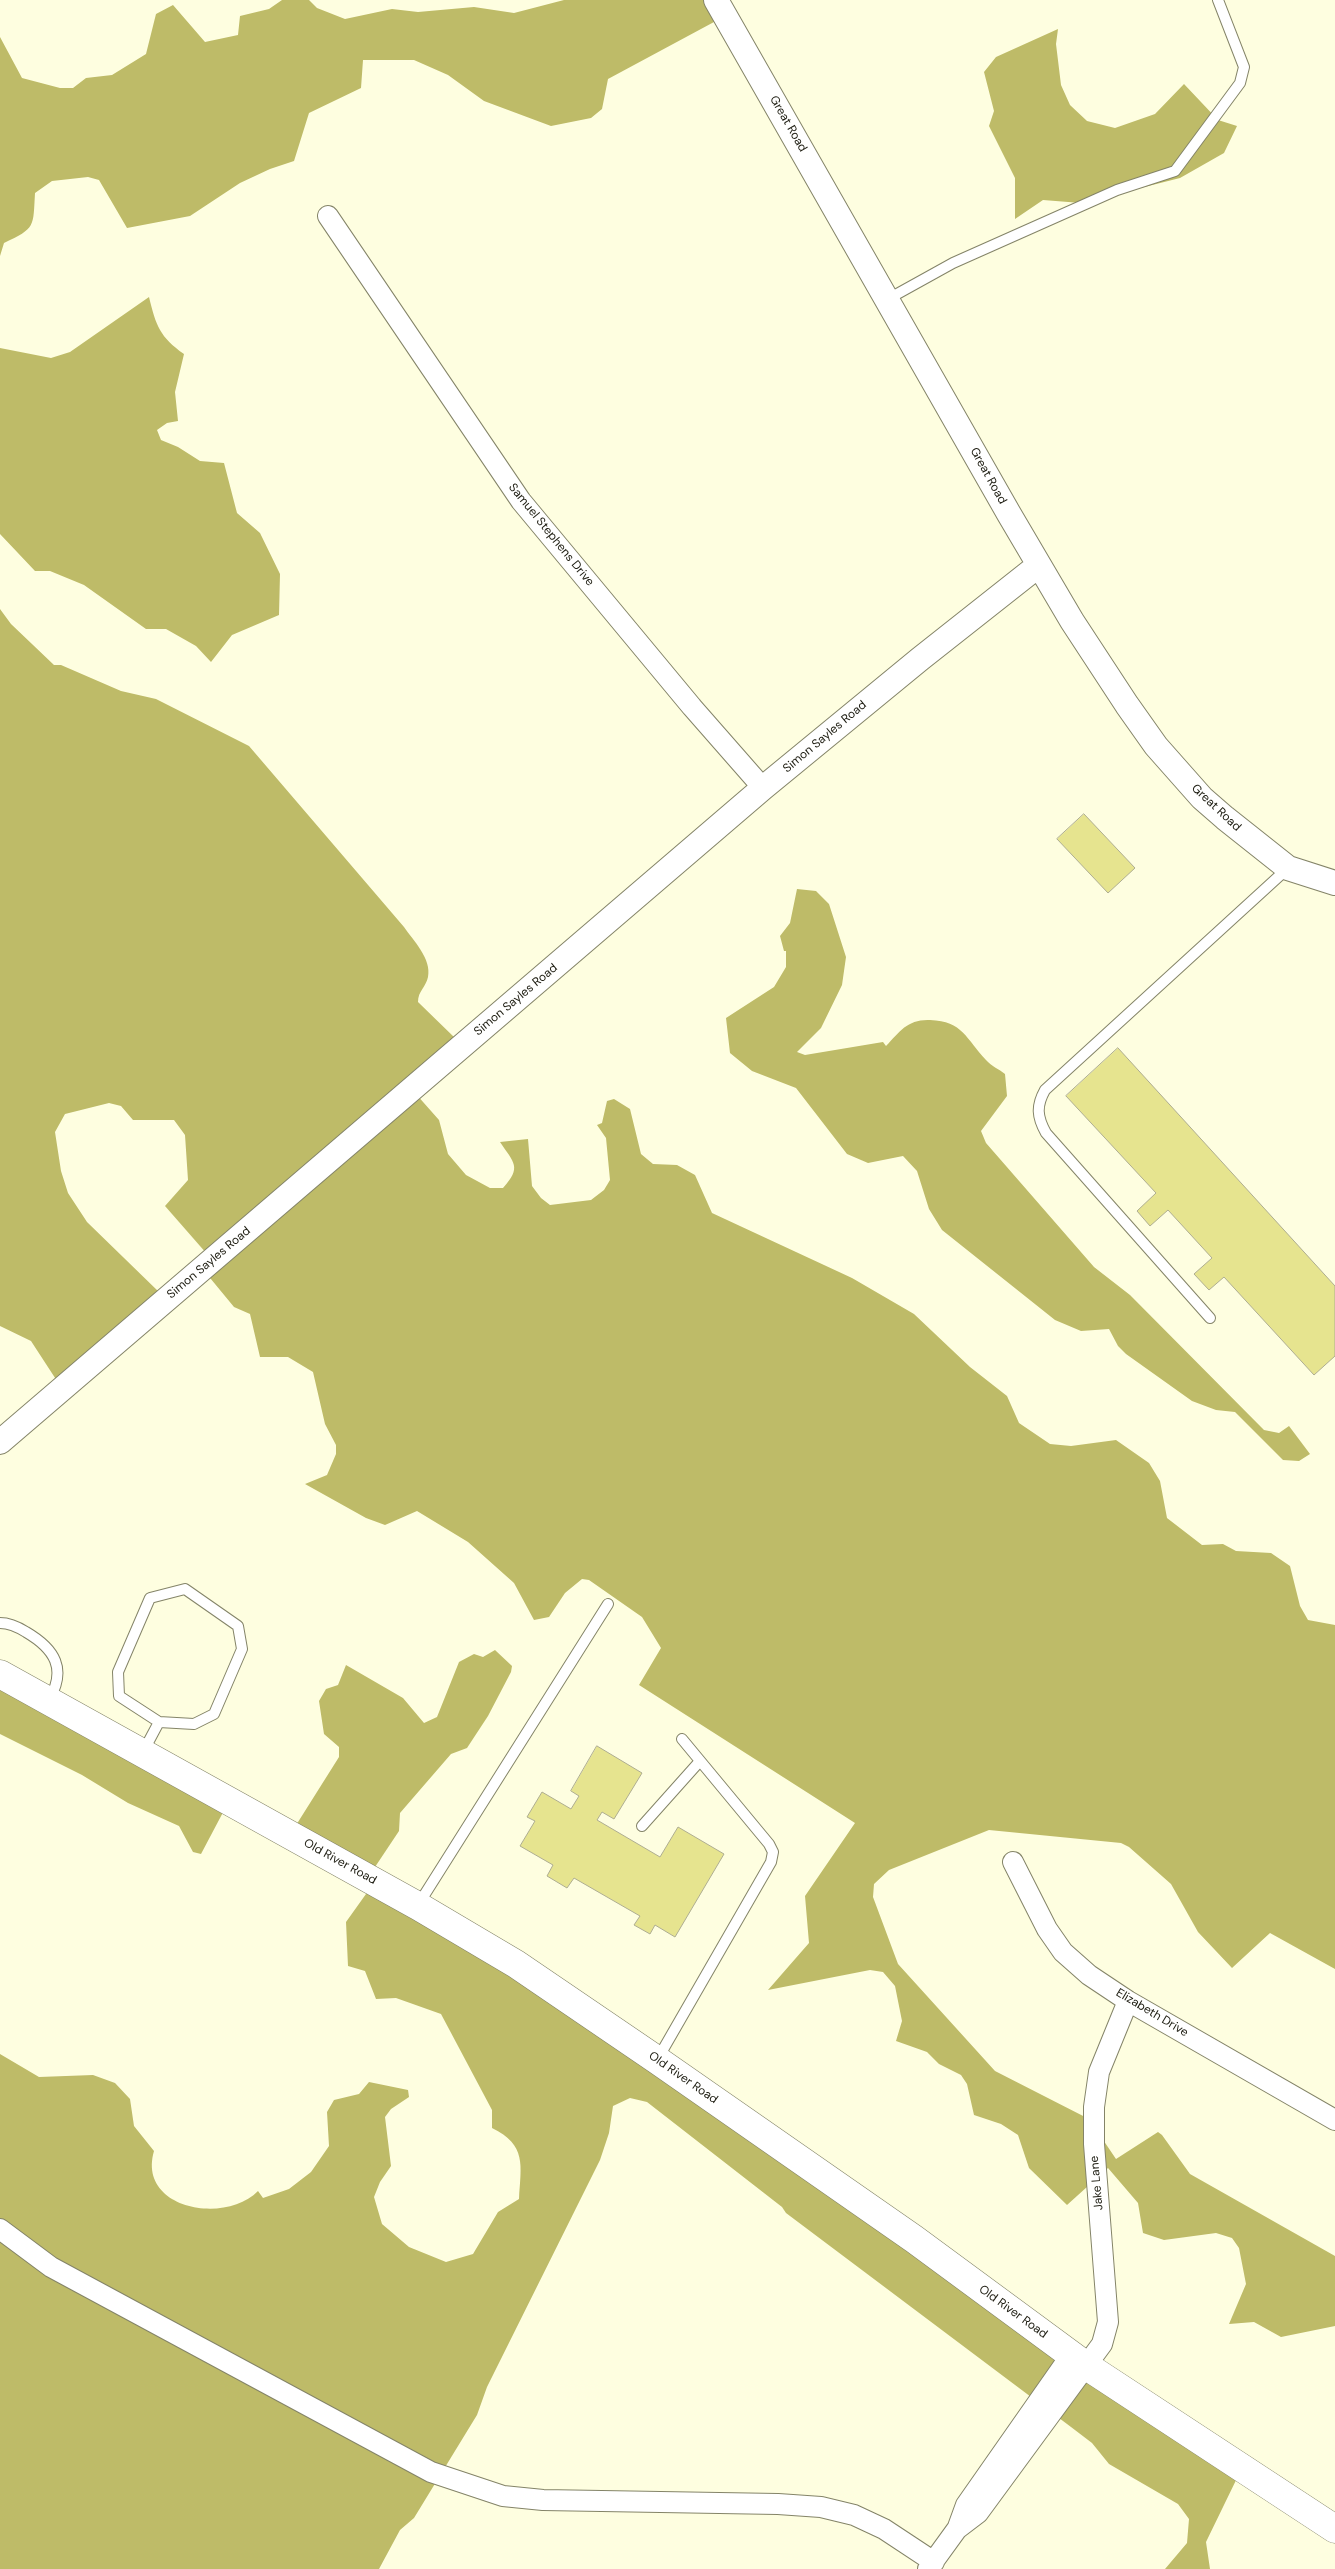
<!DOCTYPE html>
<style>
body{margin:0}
canvas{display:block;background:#fefee0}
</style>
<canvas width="1335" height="2569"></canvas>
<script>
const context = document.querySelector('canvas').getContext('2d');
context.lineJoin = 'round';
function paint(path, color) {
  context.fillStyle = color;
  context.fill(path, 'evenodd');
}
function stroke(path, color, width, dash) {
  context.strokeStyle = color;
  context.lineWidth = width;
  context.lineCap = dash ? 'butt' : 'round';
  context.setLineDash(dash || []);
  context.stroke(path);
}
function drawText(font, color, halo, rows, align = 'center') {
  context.font = font + ' "DM Sans",sans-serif';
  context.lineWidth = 4.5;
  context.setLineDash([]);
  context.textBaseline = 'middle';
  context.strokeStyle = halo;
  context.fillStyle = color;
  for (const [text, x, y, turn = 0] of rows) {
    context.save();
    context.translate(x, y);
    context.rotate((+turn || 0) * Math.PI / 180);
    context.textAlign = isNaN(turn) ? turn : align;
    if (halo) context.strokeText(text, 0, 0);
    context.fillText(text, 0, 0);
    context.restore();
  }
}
const forest = new Path2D(`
 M282,0h27l8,8 28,11 47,-10 26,3 56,-5 40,6 50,-13h157l6,15 -119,64 -6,30 -11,9 -40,8 -67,-25 -36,-26 -34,-15h-51l-2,28 -52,25 -15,48 -24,8 -30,14 -50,33 -63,12 -28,-48 -11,-3 -36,4 -17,12c-2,34 1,35 -31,50l-4,13v-219l22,41 38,10h13l13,-10 26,-3 34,-21 10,-40 17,-9 32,37 33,-7 2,-19 29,-7z
 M1058,29l-2,15 5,41 9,20 17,16 28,7 40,-14 29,-30 34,36 19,6 -13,27 -44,25 -99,25 -38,-3 -28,19v-41l-26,-52 5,-15 -10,-39 12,-15z
 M149,297c7,29 11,40 35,57l-9,38 3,29 -11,2 -10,7 4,10 17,7 22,14 24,2 13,50 23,20 20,41 -1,41 -47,20 -21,27 -15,-16 -30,-17h-20l-62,-44 -34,-14h-15l-35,-37v-186l51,10 19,-6z
 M0,609l11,15 43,41h7l60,26 35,8 93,47 155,181c9,13 28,32 24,50 -2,10 -10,14 -10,25l38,37 -48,46 31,35 9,34 18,21 24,13h13c19,-21 11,-25 -3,-46l28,-3 4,47 9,12 9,7 41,-5 13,-10 6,-10 -4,-42 -9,-13 5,-2 5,-22 7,-2 16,10 11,45 12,10 24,1 18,10 17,38 140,65 62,36 56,53 37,29 12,27 31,21 21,2 45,-6 33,23 11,18 7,37 35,27 21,-1 13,7 35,2 19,13 10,40 8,14 27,5v344l-65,-36 -38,35 -34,-36 -27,-48 -42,-37 -8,-4 -132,-13 -100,40 -15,14 -1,13 25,67 97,107 94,48 27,40 42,-27 4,3 28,39 145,82v70l-54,11 -27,-15 -25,2 17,-40 -7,-36 -7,-10 -16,-5 -52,7 -21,-7 -5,-30 -30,-35 -41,37 -38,-37 -11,-33 -17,-11 -27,-9 -7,-31 -6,-9 -22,-11 -12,-12 -31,-11 6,-20 -7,-35 -12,-14 -13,-2 -102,20 41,-47 -4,-47 50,-73 -216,-138 22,-37 -19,-31 -53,-37 -7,-1 -17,14 -16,24 -15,3 -20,-37 -46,-41 -51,-31 -32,14 -19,-7 -61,-34 22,-9 9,-21v-9l-11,-21 -12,-52 -25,-15h-28l-10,-43 -16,-7 -33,-40 6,-13 -42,-48 23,-26 -3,-45 -11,-15h-41l-12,-14 -12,-3 -44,11 -10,18 6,39 7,22 19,29 73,71 -101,91 -28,-43 -31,-15z
 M797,889l19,2 13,13 17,53 -4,28 -21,43 -24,24 8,3 78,-13 3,4c14,-15 22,-27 44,-26 33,1 36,19 56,40 5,6 13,9 19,14l2,22 -26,35 5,12 108,124 36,28 134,135 15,3 10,-7 21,28 -11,7 -16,-1 -48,-48 -19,-2 -24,-9 -66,-47 -8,-8 -9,-17 -28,2 -26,-11 -113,-90 -13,-21 -12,-38 -14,-15 -35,7 -21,-9 -51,-66 -44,-17 -22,-18 -4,-35 48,-31 12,-20v-16h-2l-4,-15 10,-13z
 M495,1650l17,16 -1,6 -23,44 -21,32 -16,6 -51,59 -1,18 -28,42 -78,-43 46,-73v-10l-15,-13 -5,-33 7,-12 12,-4 8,-20 57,33 21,25 13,-6 22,-55 15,-8 9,3z
 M0,1671l229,130 -28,53 -8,-2 -14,-26 -51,-23 -46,-28 -82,-41z
 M376,1880l864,592 -34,70 4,27h-45l22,-26 2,-24 -11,-15 -69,-40 -17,-21 -21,-16 -285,-214 -4,-6 -135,-105 -17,-4 -17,8 -4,27 -9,27 -113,227 -10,28 -63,103 -14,12 -21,39h-379v-515l39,23 54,-2 22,8 15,16 4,27 20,25c-17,58 71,74 104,40l5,7 26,-9 22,-17 18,-26 -2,-34 7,-12 25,-6 10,-12 39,8 1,7 -18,12 -6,8 6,49 -11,16 -6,15 8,27 27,23 37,15 27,-8 25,-42 21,-13c2,-34 8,-54 -27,-71v-18l-51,-96 -45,-16 -20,1 -11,-28 -17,-5 -2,-44z`);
const building = new Path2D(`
 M1084,814l51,54 -27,25 -51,-54z
 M1118,1048l217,238v70l-21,19 -90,-98 -15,13 -15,-16 18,-16 -44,-48 -18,16 -13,-15 19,-18 -90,-97z
 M597,1746l45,27 -28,46 -12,-7 -5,8 63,37 18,-30 46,27 -49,83 -20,-12 -5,9 -16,-9 6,-9 -66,-38 -7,10 -20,-12 6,-11 -33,-19 15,-25 -8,-4 15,-25 29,17 8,-13 -8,-5z`);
const service = new Path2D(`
 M888,299l65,-36 164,-73 58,-19 65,-88 4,-16 -26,-67
 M1210,1318l-164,-185c-9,-16 -10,-27 -1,-43l243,-222
 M0,1623c10,0 18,4 26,9 29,17 41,37 23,68
 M143,1752l16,-30 35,2 20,-10 28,-65 -4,-23 -53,-37 -35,9 -32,74 1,24 40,26
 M642,1826l58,-65
 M418,1905l190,-301
 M657,2060l114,-198 2,-10 -4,-8 -87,-105`);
const minor = new Path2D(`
 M328,216l193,285 171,206 71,81
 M1013,1862l34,67 16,23 26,23 39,26 207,119
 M0,2229l51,38 380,205 72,24 40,4 235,4 43,3 33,8 30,14 50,33
 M958,2527l8,-22 105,-150
 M928,2569l29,-40 21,-16 124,-169 6,-22 -14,-178v-37l5,-35 29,-71`);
const tertiary = new Path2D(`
 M716,0l293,514 63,107 55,84 29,41 46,52 23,20 63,50 47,15
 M0,1442l763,-654 157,-129 119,-94`);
const secondary = new Path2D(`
 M0,1674l418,232 98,58 141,96 257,179 171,126 250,164`);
const streetNames = [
 ["Great Road",788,124,60],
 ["Great Road",988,476,61],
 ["Samuel Stephens Drive",551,535,51],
 ["Simon Sayles Road",825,737,-40],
 ["Great Road",1216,808,43],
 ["Simon Sayles Road",516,1000,-40],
 ["Simon Sayles Road",209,1263,-40],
 ["Old River Road",340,1862,29],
 ["Elizabeth Drive",1152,2013,31],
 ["Old River Road",683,2078,35],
 ["Jake Lane",1097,2183,-95],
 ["Old River Road",1013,2312,36]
];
paint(forest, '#bebb68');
paint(building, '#e6e48f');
stroke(building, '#aead91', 1);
stroke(service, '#848468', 12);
stroke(minor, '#848468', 22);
stroke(tertiary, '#848468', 26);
stroke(secondary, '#848468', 29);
stroke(service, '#fff', 10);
stroke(minor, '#fff', 20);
stroke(tertiary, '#fff', 24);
stroke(secondary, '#fff', 28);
drawText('12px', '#212015', '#fff', streetNames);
</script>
